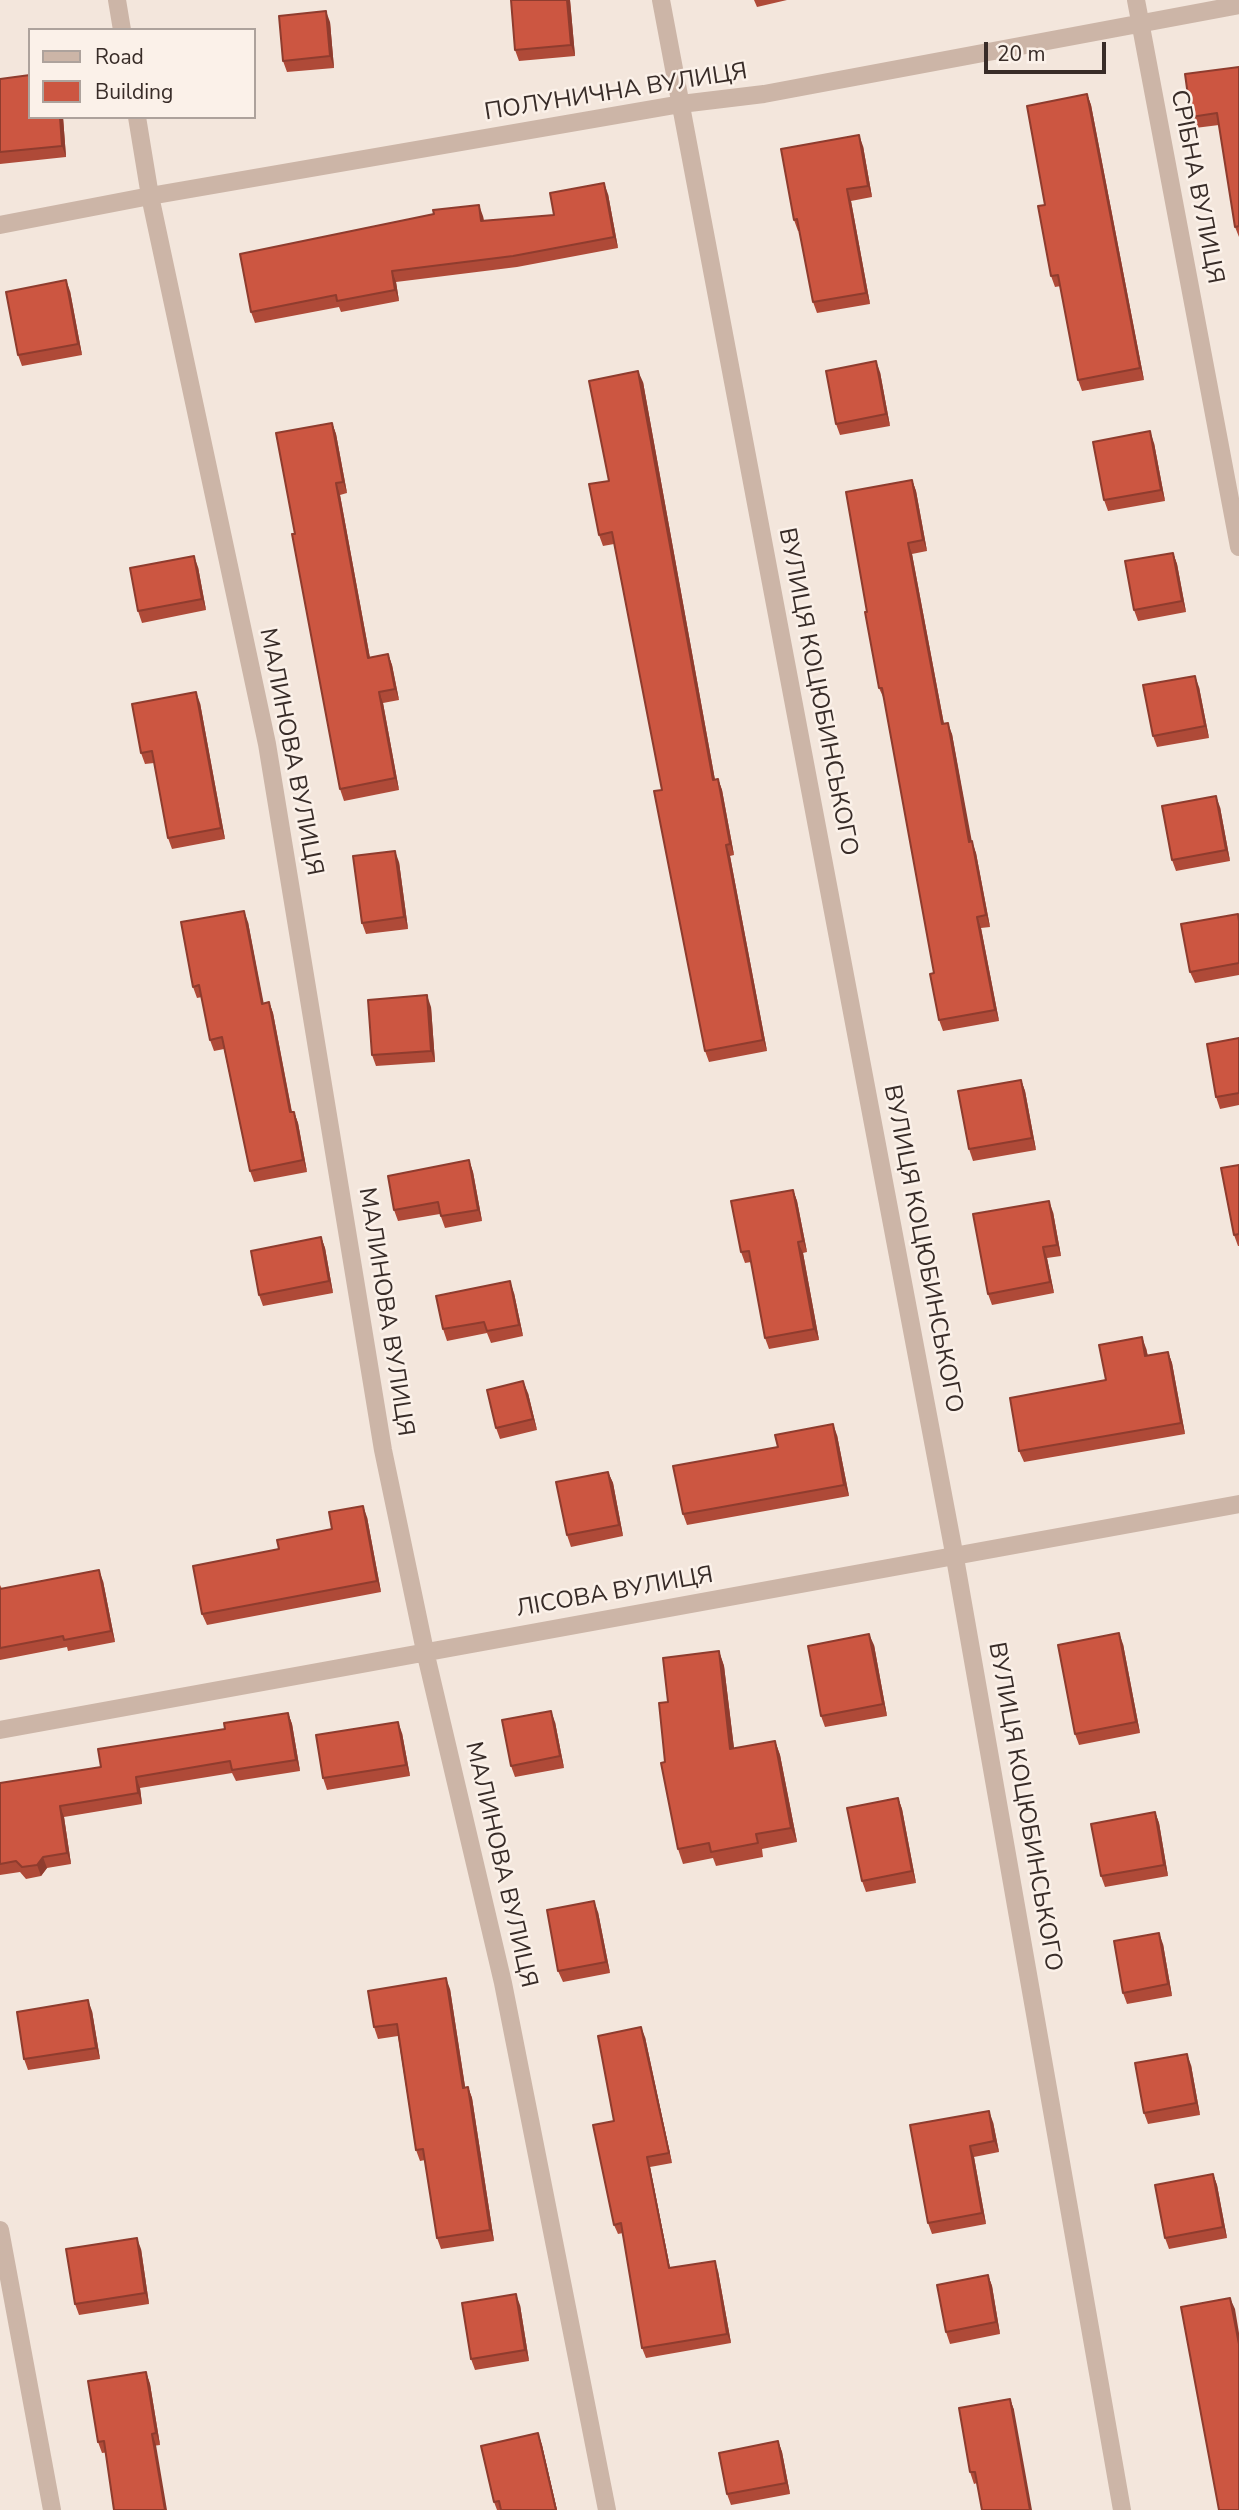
<!DOCTYPE html>
<meta charset="utf-8">
<style>
body{margin:0}
#map{position:relative;width:1239px;height:2510px;overflow:hidden;background:#f3e6dc;font-family:"Nunito Sans",sans-serif}
canvas{display:block}
.legend{position:absolute;left:28px;top:28px;width:228px;height:91px;box-sizing:border-box;background:#fbf1e9;border:2px solid #ada29c;margin:0;padding:9px 12px;list-style:none;font-size:21px;color:#382c28}
.legend li{display:flex;align-items:center;gap:14px;height:35px}
.legend b{width:35px;border:2px solid #ada29c}
.scale{position:absolute;left:984px;top:42px;width:122px;height:32px;box-sizing:border-box;border:4px solid #382c28;border-top:0;padding-left:9px;font-size:21px;line-height:24px;white-space:nowrap;color:#382c28;-webkit-text-stroke:5px #fbf1e9;paint-order:stroke}
</style>
<div id="map">
<canvas width="1239" height="2510"></canvas>
<ul class="legend">
<li><b style="height:9px;background:#ccb5a7"></b>Road</li>
<li><b style="height:19px;background:#cc5641"></b>Building</li>
</ul>
<div class="scale">20 m</div>
</div>
<script>
const context = document.querySelector('canvas').getContext('2d');
context.lineJoin = 'round';
function stroke(path, color, width, dash) {
  context.strokeStyle = color;
  context.lineWidth = width;
  context.lineCap = dash ? 'butt' : 'round';
  context.setLineDash(dash || []);
  context.stroke(path);
}
function paint(path, color) {
  context.fillStyle = color;
  context.fill(path, 'evenodd');
}
function drawText(font, color, halo, rows, align = 'center') {
  context.font = font + ' "Nunito Sans",sans-serif';
  context.lineWidth = 5;
  context.setLineDash([]);
  context.textBaseline = 'middle';
  context.strokeStyle = halo;
  context.fillStyle = color;
  for (const [text, x, y, turn = 0] of rows) {
    context.save();
    context.translate(x, y);
    context.rotate((+turn || 0) * Math.PI / 180);
    context.textAlign = isNaN(turn) ? turn : align;
    if (halo) context.strokeText(text, 0, 0);
    context.fillText(text, 0, 0);
    context.restore();
  }
}
const minor = new Path2D(`
 M117,0l5,30
 M661,0l294,1558 167,952
 M1136,0l103,547
 M137,117l13,79 117,548 116,706 42,201 78,332 104,527
 M0,225l150,-29 531,-92 83,-10 475,-89
 M0,1730l1239,-226
 M0,2230l52,280`);
const wall = new Path2D(`
 M570,0l5,56 -56,5 -4,-11z
 M754,0h33l-30,7z
 M330,22l4,46 -47,4 -4,-11z
 M1239,67v170l-4,-10 -16,-102 -24,3 -4,-11z
 M0,79l30,38h33l3,40 -66,7z
 M1087,94l4,11 53,275 -62,11 -4,-11 -17,-94 -6,1 -4,-11 -6,-71z
 M863,146l9,51 -21,4 19,103 -53,9 -4,-11 -13,-71h-2l-4,-11z
 M608,194l10,54 -101,19 -121,15 3,19 -58,11 -2,-5 -84,16 -4,-11 232,-96 1,5 70,-6z
 M70,291l12,64 -60,11 -4,-11z
 M880,372l10,54 -50,9 -4,-11z
 M643,382l72,398 3,-1 4,11 12,65 -4,1 37,195 -58,11 -4,-11 -43,-261 -48,-246 -11,2 -4,-11 10,-54z
 M332,423l4,11 11,59 -7,2 30,163 18,-4 4,11 7,35 -16,3 16,87 -55,11 -4,-12 -45,-255z
 M1154,443l11,58 -57,10 -4,-11z
 M912,480l4,11 11,60 -15,3 32,170 8,10 19,108 5,11 14,74 -9,1 18,93 -56,10 -4,-11 -5,-47 -49,-274h-1l-5,-11 -12,-76z
 M1173,553l4,11 9,48 -48,9 -4,-11z
 M198,567l8,43 -64,13 -4,-12z
 M1199,687l10,51 -52,9 -4,-11z
 M200,703l25,136 -53,10 -4,-11 -14,-75 -9,1 -4,-11z
 M1220,807l10,54 -54,10 -4,-11z
 M399,862l9,67 -42,5 -4,-11z
 M1238,914l1,3v58l-44,8 -5,-11z
 M248,922l15,81 6,-1 4,11 19,99h2l4,11 9,49 -53,10 -4,-11 -26,-122 -10,2 -4,-11 -8,-43 -5,1 -4,-11z
 M431,1007l4,55 -59,4 -4,-11z
 M1239,1038v67l-19,4 -4,-12z
 M1021,1080l4,11 11,59 -63,11 -4,-12z
 M469,1160l4,12 9,49 -37,7 -5,-14 -42,7 -4,-11z
 M1239,1165v81h-1l-4,-11z
 M793,1190l4,11 10,51 -4,1 16,87 -50,9 -4,-11 -14,-76 -6,1 -4,-11z
 M1053,1212l8,44 -14,2 7,35 -62,12 -4,-11z
 M321,1237l4,11 8,45 -70,13 -4,-11z
 M514,1293l9,43 -32,7 -4,-10 -40,8 -4,-12z
 M1146,1348l2,8 20,-4 4,11 13,71 -161,28 -5,-11 87,-71z
 M528,1393l9,37 -37,9 -4,-11z
 M837,1435l12,61 -162,29 -4,-11z
 M608,1472l5,11 10,53 -52,11 -4,-12z
 M367,1517l14,75 -174,33 -5,-11 77,-65 53,-20z
 M103,1581l12,61 -47,9 -1,-4 -67,13v-75l2,4z
 M1123,1644l17,89 -61,12 -4,-11z
 M874,1645l13,71 -62,11 -4,-11z
 M719,1651l5,15 10,83 41,-8 5,14 17,87 -35,7 1,8 -47,9 -3,-8 -30,6 -5,-15 -10,-147z
 M288,1713l4,11 8,47 -64,10 -4,-8 -92,15 2,16 -78,13 7,47 -24,4 -6,8 -15,3 -6,-7 -20,3v-92l101,-16 124,-38z
 M555,1722l9,46 -49,9 -4,-11z
 M402,1733l8,43 -83,14 -4,-12z
 M898,1798l4,11 14,74 -50,9 -4,-11z
 M1155,1812l4,11 9,53 -63,11 -4,-11z
 M598,1912l12,61 -47,9 -5,-11z
 M1163,1944l9,52 -45,8 -4,-11z
 M450,1989l15,98h3l4,11 22,143 -53,8 -4,-11 -12,-78 -5,1 -4,-11 -18,-114 -20,3 -4,-12z
 M92,2011l8,48 -72,11 -4,-11z
 M645,2037l27,126 -22,4 20,101 48,3 13,72 -85,15 -4,-10 -19,-115 -5,1 -4,-9v-104z
 M1191,2065l9,50 -52,9 -4,-11z
 M993,2122l6,30 -25,5 12,67 -54,10 -4,-11 -18,-98z
 M1213,2174l4,11 10,53 -58,11 -4,-11z
 M141,2249l8,55 -70,11 -4,-11z
 M988,2275l4,11 8,48 -50,10 -4,-12z
 M520,2305l9,56 -54,9 -4,-11z
 M146,2372l4,12 10,61 -58,8 -4,-11z
 M1010,2399l4,11 -37,73 -3,1 -4,-12z
 M538,2433l4,12 15,65h-60l-3,-8z
 M778,2441l4,11 8,42 -59,11 -4,-11z`);
const shadedWall = new Path2D(`
 M567,0h3l5,56 -4,-11z
 M326,11l4,11 4,46 -4,-12z
 M1087,94l4,11 53,275 -4,-12z
 M60,117h3l3,40 -4,-11z
 M859,135l4,11 9,51 -4,-11z
 M604,183l4,11 10,54 -4,-11z
 M847,189l4,12 19,103 -4,-11z
 M479,205l4,11 2,17 -4,-12z
 M392,271l4,11 3,19 -4,-11z
 M66,280l4,11 12,64 -4,-11z
 M876,361l4,11 10,54 -4,-12z
 M638,371l5,11 74,409 -4,-11z
 M332,423l4,11 11,59 -4,-11z
 M1150,431l4,12 11,58 -4,-11z
 M912,480l4,11 11,60 -4,-11z
 M336,483l4,12 32,174 -4,-11z
 M908,543l4,11 34,181 -4,-11z
 M1173,553l4,11 9,48 -4,-11z
 M194,556l4,11 8,43 -4,-11z
 M388,654l4,11 7,35 -4,-11z
 M1195,676l4,11 10,51 -4,-12z
 M196,692l4,11 25,136 -4,-11z
 M379,692l4,11 16,87 -4,-12z
 M948,723l4,11 22,119 -5,-11z
 M718,779l4,11 12,65 -4,-11z
 M1216,796l4,11 10,54 -4,-11z
 M972,841l4,12 14,74 -4,-12z
 M726,845l4,11 37,195 -4,-11z
 M395,851l4,11 9,67 -4,-12z
 M244,911l4,11 18,93 -4,-11z
 M977,917l4,11 18,93 -4,-11z
 M427,995l4,12 4,55 -4,-11z
 M269,1002l4,11 21,111 -4,-12z
 M1021,1080l4,11 11,59 -4,-12z
 M294,1112l4,11 9,49 -4,-12z
 M469,1160l4,12 9,49 -4,-11z
 M793,1190l4,11 10,51 -4,-11z
 M1049,1201l4,11 8,44 -4,-11z
 M321,1237l4,11 8,45 -4,-12z
 M798,1242l5,11 16,87 -5,-11z
 M1043,1247l4,11 7,35 -4,-11z
 M510,1281l4,12 9,43 -4,-11z
 M1142,1337l4,11 4,19 -5,-11z
 M1168,1352l4,11 13,71 -4,-11z
 M523,1381l5,12 9,37 -4,-11z
 M833,1424l4,11 12,61 -5,-11z
 M608,1472l5,11 10,53 -4,-11z
 M363,1506l4,11 14,75 -4,-11z
 M99,1570l4,11 12,61 -4,-11z
 M1119,1633l4,11 17,89 -4,-11z
 M869,1634l5,11 13,71 -4,-12z
 M719,1651l5,15 12,98 -6,-15z
 M551,1711l4,11 9,46 -4,-12z
 M288,1713l4,11 8,47 -4,-11z
 M398,1722l4,11 8,43 -4,-11z
 M775,1741l5,14 17,87 -6,-14z
 M136,1777l4,11 2,16 -4,-11z
 M898,1798l4,11 14,74 -4,-12z
 M60,1806l4,11 7,47 -4,-11z
 M1155,1812l4,11 9,53 -4,-11z
 M43,1857l4,11 -6,8 -4,-11z
 M594,1901l4,11 12,61 -4,-11z
 M1159,1933l4,11 9,52 -4,-12z
 M446,1978l4,11 17,110 -4,-11z
 M88,2000l4,11 8,48 -4,-11z
 M641,2027l4,10 27,126 -3,-10z
 M1187,2054l4,11 9,50 -4,-12z
 M468,2087l4,11 22,143 -4,-11z
 M989,2111l4,11 6,30 -5,-11z
 M970,2146l4,11 12,67 -4,-11z
 M647,2157l3,10 22,111 -3,-10z
 M1213,2174l4,11 10,53 -4,-11z
 M137,2238l4,11 8,55 -4,-11z
 M715,2261l3,10 13,72 -4,-9z
 M988,2275l4,11 8,48 -4,-12z
 M516,2294l4,11 9,56 -4,-11z
 M1230,2298l5,11 4,24v11z
 M146,2372l4,12 10,61 -4,-12z
 M1010,2399l4,11 18,100h-2z
 M538,2433l4,12 15,65h-1z
 M152,2434l4,11 11,65h-2z
 M778,2441l4,11 8,42 -4,-11z`);
const building = new Path2D(`
 M511,0h56l4,45 -56,5z
 M326,11l4,45 -47,5 -4,-45z
 M1239,67v159l-4,1 -18,-114 -26,4 -6,-43z
 M30,75v42h30l2,29 -62,6v-73z
 M1087,94l53,274 -62,12 -20,-105 -7,1 -13,-70 7,-1 -18,-99z
 M859,135l9,51 -21,3 19,104 -53,9 -16,-83 -3,1 -13,-71z
 M604,183l10,54 -101,19 -121,15 3,19 -58,11 -1,-6 -85,17 -11,-58 194,-40 -1,-4 46,-5 2,16 73,-6 -4,-22z
 M66,280l12,64 -60,11 -12,-63z
 M876,361l10,53 -50,10 -10,-53z
 M638,371l75,409 5,-1 12,65 -4,1 37,195 -58,11 -51,-260 8,-1 -50,-258 -13,3 -10,-51 20,-3 -20,-100z
 M332,423l11,59 -7,1 32,175 20,-4 7,35 -16,3 16,86 -55,11 -48,-255h3l-19,-101z
 M1150,431l11,59 -57,10 -11,-58z
 M912,480l11,60 -15,3 34,181 6,-1 21,119 3,-1 14,74 -9,2 18,93 -56,10 -9,-46 4,-1 -52,-285h-3l-14,-76h2l-21,-120z
 M1173,553l9,48 -48,9 -9,-49z
 M194,556l8,43 -64,12 -8,-43z
 M1195,676l10,50 -52,10 -10,-51z
 M196,692l25,136 -53,10 -16,-87 -11,2 -9,-49z
 M1216,796l10,54 -54,10 -10,-54z
 M395,851l9,66 -42,6 -9,-67z
 M244,911l18,93 7,-2 21,110h4l9,48 -53,11 -28,-134 -12,3 -11,-55 -6,2 -12,-65z
 M1238,914l1,7v42l-49,9 -9,-48z
 M427,995l4,56 -59,4 -4,-55z
 M1239,1038v55l-23,4 -9,-53z
 M1021,1080l11,58 -63,11 -11,-58z
 M469,1160l9,50 -37,6 -3,-14 -44,8 -6,-34z
 M1239,1165v69l-5,1 -13,-67z
 M793,1190l10,51 -5,1 16,87 -49,9 -16,-87 -8,1 -10,-51z
 M1049,1201l8,44 -14,2 7,35 -62,12 -15,-80z
 M321,1237l8,44 -70,14 -8,-44z
 M510,1281l9,44 -32,6 -3,-9 -41,7 -7,-33z
 M1142,1337l3,19 23,-4 13,71 -162,28 -9,-53 96,-18 -7,-35z
 M523,1381l10,38 -37,9 -9,-38z
 M833,1424l11,61 -161,29 -10,-48 105,-19 -3,-12z
 M608,1472l11,53 -52,10 -11,-53z
 M363,1506l14,75 -175,33 -9,-48 86,-17 -2,-9 55,-11 -3,-17z
 M99,1570l12,61 -47,9 -1,-4 -63,12v-59z
 M1119,1633l17,89 -61,12 -17,-89z
 M869,1634l14,70 -62,12 -13,-70z
 M719,1651l11,98 45,-8 16,87 -35,6 2,9 -47,9 -2,-9 -31,6 -17,-86 4,-1 -6,-59 9,-1 -5,-44z
 M551,1711l9,45 -49,10 -9,-46z
 M288,1713l8,47 -64,10 -2,-9 -94,16 2,16 -78,13 7,47 -24,4 -6,8 -15,2 -6,-6 -16,3v-81l101,-16 -3,-18 127,-20 -1,-6z
 M398,1722l8,43 -83,13 -7,-43z
 M898,1798l14,73 -50,10 -15,-73z
 M1155,1812l9,53 -63,11 -10,-52z
 M594,1901l12,61 -48,9 -11,-61z
 M1159,1933l9,51 -45,9 -9,-52z
 M446,1978l17,110 5,-1 22,143 -53,8 -14,-89 -7,1 -19,-126 -23,3 -6,-36z
 M88,2000l8,48 -72,11 -7,-47z
 M641,2027l28,126 -22,4 22,111 46,-7 12,73 -85,14 -21,-125 -7,2 -21,-100 21,-4 -16,-85z
 M1187,2054l9,49 -52,10 -9,-50z
 M989,2111l5,30 -24,5 12,67 -54,10 -18,-98z
 M1213,2174l10,53 -58,11 -10,-53z
 M137,2238l8,55 -70,11 -9,-55z
 M988,2275l8,47 -50,10 -9,-47z
 M516,2294l9,56 -54,9 -9,-56z
 M1230,2298l9,46v166h-20l-38,-203z
 M146,2372l10,61 -4,1 13,76h-51l-10,-69 -6,1 -10,-61z
 M1010,2399l20,111h-48l-7,-38h-5l-11,-64z
 M538,2433l18,77h-55l-2,-9 -5,1 -13,-56z
 M778,2441l8,42 -59,11 -8,-41z`);
const streetNames = [
 ["ПОЛУНИЧНА ВУЛИЦЯ",616,93,-9],
 ["СРІБНА ВУЛИЦЯ",1196,187,79],
 ["ВУЛИЦЯ КОЦЮБИНСЬКОГО",817,692,79],
 ["МАЛИНОВА ВУЛИЦЯ",290,752,79],
 ["ВУЛИЦЯ КОЦЮБИНСЬКОГО",922,1249,79],
 ["МАЛИНОВА ВУЛИЦЯ",385,1312,81],
 ["ЛІСОВА ВУЛИЦЯ",615,1593,-10],
 ["ВУЛИЦЯ КОЦЮБИНСЬКОГО",1024,1807,80],
 ["МАЛИНОВА ВУЛИЦЯ",500,1865,77]
];
stroke(minor, '#ccb5a7', 18);
paint(wall, '#af4a38');
paint(shadedWall, '#8f3c2e');
paint(building, '#cc5641');
stroke(building, '#8f3c2e', 2);
drawText('24px', '#382c28', '#fbf1e9', streetNames);
</script>
